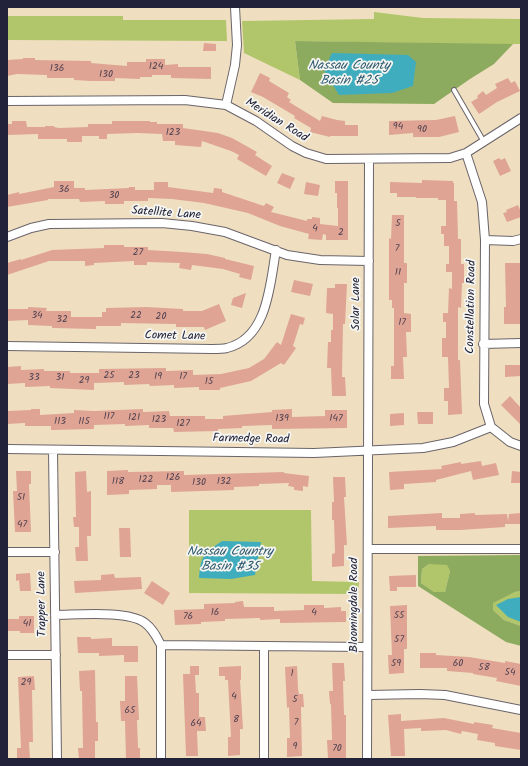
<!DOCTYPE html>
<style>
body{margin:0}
#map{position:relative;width:528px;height:766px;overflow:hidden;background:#efdfc0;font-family:Kalam,sans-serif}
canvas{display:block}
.frame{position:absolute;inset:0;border:8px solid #22223b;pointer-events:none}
</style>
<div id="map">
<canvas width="528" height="766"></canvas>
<div class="frame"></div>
</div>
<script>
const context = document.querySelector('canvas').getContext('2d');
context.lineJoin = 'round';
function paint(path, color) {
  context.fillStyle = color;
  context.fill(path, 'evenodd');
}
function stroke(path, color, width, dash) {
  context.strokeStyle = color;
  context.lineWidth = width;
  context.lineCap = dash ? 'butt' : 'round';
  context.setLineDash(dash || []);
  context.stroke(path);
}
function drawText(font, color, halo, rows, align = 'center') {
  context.font = font + ' Kalam,sans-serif';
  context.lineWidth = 3.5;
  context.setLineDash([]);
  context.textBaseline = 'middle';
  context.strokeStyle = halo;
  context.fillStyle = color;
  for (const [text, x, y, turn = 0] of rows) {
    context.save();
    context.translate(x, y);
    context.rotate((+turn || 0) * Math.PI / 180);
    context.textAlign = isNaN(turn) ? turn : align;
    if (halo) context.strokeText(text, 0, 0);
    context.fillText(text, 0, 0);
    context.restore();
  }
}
const green = new Path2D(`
 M374,12l49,6 98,1v25h-51l-175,-3 5,39 -56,-27 -2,-32 132,-2z
 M7,16h116v4h103l1,21 -220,-1z
 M189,510h122l1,71 47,1 -1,12 -169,-1z
 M429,564h18l3,7 -5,21h-11l-13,-9 1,-14z
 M521,591v35l-17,-6 -11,-10v-8l22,-10z`);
const forest = new Path2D(`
 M295,41l218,3 -19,20 -24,15 -36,25 -101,-1 -33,-23z
 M521,555v36l-6,1 -22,11v7l11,10 17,6v20l-15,-4 -88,-56v-30zM429,564l18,1 3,6 -5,21h-11l-13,-9 1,-14z`);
const water = new Path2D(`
 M332,53l76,2 8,7 -3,24 -21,7 -53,2 -15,-25z
 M222,541l39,1 -6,33 -24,4 -32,-1c2,-24 5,-24 23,-37z
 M521,597v25l-13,-5 -12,-12 12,-6z`);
const building = new Path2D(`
 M204,43l12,1v7h-13z
 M23,58h12v2l56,1v2l36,3v-4h19v-3h19v6l13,-1v3h33v12l-40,-1v-3h-19v2h-12v2l-25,-1v3h-24l-17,-1v-2h-27v-3l-30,-1 -10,2v-16l16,-1z
 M260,73l10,5 -1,3 20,12 -2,4 4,3 -2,2 31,19 2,-5 15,4 8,1v4h13v11h-28v1l-20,-5 1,-4 -17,-10 1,-2 -32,-19 -12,-5z
 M508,78l3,5 4,-2 5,10 -23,11 -18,12 -8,-12 7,-4 -1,-2 6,-5 3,4 11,-7 -2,-4z
 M455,116l4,16 -20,5h-26v-4l-24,2v-14l47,-1z
 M12,121h14l1,6h18v-1h9v1l5,1 29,-1v-3h24v-3h38v1h7v2h26v4l35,5 14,5 25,14 -2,3 17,11 -6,10 -29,-17 2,-4 -8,-4 -29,-10 -1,6 -26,-2v-4h-12l-1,-7 -25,-1 -30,1v5h-8v-3h-17v6h-15v-3h-29v-5l-31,1v-11h5z
 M499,158l2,2 4,-2 6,13 -11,5 -7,-15z
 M282,173l13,5 -5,11 -13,-6z
 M422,180l31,1v2h1v18h3l1,38h3v25h3v19h-2l-1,25 -3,-1v53h2l2,54 -14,1v-14h-4v-13h5l-1,-31h-6v-19h4v-16h-3v-9h5l1,-25 3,1v-17h-6v-8h3v-18h-5v-12h-3v-8h5v-26h-8v-2h-22v-1h-19v-4h-7v-11l32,1z
 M54,181h20v7h11v2l44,-2v-1h6v3h19v-8h14v5l45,6 1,-5 8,1v3l42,14 2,-3 8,4 -3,5 36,9v-2h5v-2l8,1v6l18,2v-18h-1v-15h-2v-12h13v59h-22v-5l-3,-1 -1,6 -14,-1 1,-5 -29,-8 -32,-13 -44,-10 -32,-4 -24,-1v3h-24v3h-19v-3l-25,1 -1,-3h-31v1l-41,7v-12l12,-3v2l35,-7z
 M306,182l14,3 -2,11 -14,-2z
 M518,205l3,7v5l-14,5 -4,-9 4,-1 -1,-2z
 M392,215h12v48h3v20h-3v30l7,1v18h-5l1,25h-4l1,22h-13v-13h3v-58h-2v-8h-3v-62l2,1z
 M104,245h20v2h24v3l34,2 25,2 18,4v1l29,7 -3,14 -12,-3 1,-3 -17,-5 -31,-4 -1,5 -12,-2 1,-5 -33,-1v3h-13v-4l-40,2v2l-9,1v-5h-36l-42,14v-12l14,-4v1l31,-10 52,-2z
 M505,263h15l1,61h-17v-17h2z
 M294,280l19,4 -3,12 -19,-4z
 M335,284h12l-2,40h-2l-1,53h3l1,19h-14l-1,-28h-4l1,-26h3v-12h2v-16l-7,-1 1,-25h8z
 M246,293l-4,15 -11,-3 2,-7z
 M219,304l7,17 -21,9 -1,-3h-28v-3l-55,-1v3h-25v3l-44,-1v-2l-24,-1v-5l-21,1v-12h21v-2l19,1 -1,3h25v6h31v-5h4v-4l40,-1 37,2v2h19z
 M291,314l14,4 -2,7 -3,-1 -7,22 3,2 -12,17 -3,-2 -30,18 -31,7v2h-21v-3l-25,1v-3l-24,1 -1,-2 -25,1v-3l-30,1v7l-44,-2v-2l-25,1v-4l-18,1v-17l14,-1v4l23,-1v2h26v2h29v-4l67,-1v3l27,-1v5l28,-1 28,-6 15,-9 13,-17 4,3z
 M505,365h16v11l-16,1z
 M510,396l11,12v17l-20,-20z
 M31,409h9v6l34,-2v-3l20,1 49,-2v3l26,-1 1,5h35v3h18v-3l49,-4v-2l20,-1v8l33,-1v-6h22v18l-75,1v-4l-30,1v2l-24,1v2l-44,1 -1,-4h-24v-3l-24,1v-2l-31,1v4l-43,1v-4h-26v-3l-18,1v-13l24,-1z
 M417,412h16v12h-15z
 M404,413v12l-14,1v-12z
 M481,461l1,5 14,-3 3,12 -26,5 -2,-9 -35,9v2l-32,2v5l-14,1 -1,-18 53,-3 -1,-3 20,-4v2z
 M128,470v2l56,-1v4l100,-3v1l25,3 -1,11 -5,-1v5l-9,-1v-3l-6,-1 1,-3 -30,1v2l-25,1v3l-63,2v-7h-14v4l-28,1v4l-22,1v-24z
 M16,471h15v13h-2l2,48h-16l-2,-41h4z
 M86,471l1,21 4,-1v45h-4l1,25h-12l-1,-14h4v-20h-5l-1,-10h3l-1,-45z
 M512,471l9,1v11h-10z
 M333,477h12l1,20h-2l3,48h-3v21l-12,1v-13l3,-1 -1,-33h-2v-18h2z
 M442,513v5h18v-4l15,-1v2l32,-1 1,7 1,-7 12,-1v11h-16v3l-45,3h-24v-4l-48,2v-12z
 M119,528h11l1,29h-11z
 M30,573l1,18h-11l-1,-11 -3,1v-7z
 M114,574l1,4 26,-1 1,12 -67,4 -1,-12 27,-1v-5z
 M416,575v12h-19v4h-7l-1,-15z
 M152,581l18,12 -7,12 -19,-12z
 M243,601l1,6h30v4l30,-1v-5h20v3l17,-1v4h5v11l-66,1v-4l-20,1v-2l-35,1v2l-24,1v2l-26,1 -1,-15 30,-1v-5l31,-1v-1z
 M407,605v44h-3v24l-15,1 -1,-19h4l-2,-49z
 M19,616h15v17h-14v-2h-13v-12h12z
 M77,637h14v2l21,-1v8h26v16h-14v-7l-25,1v-3h-21z
 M420,653h16v2l33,2 36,6v-2l16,3v22l-25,-5 1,-3 -24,-4v-1l-26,-2v-3h-27z
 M332,663h12l1,18h-2l1,34h2v44h-18l-1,-19h5l-1,-36h-1l-1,-13h4z
 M190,666h9v9h-4l1,18h3v24h6l1,14h-9l1,25h-12l-3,-82h7z
 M241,666v14h-1l3,49h-3v26l-12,1v-19h3l-3,-57h-3v-4h-6v-9z
 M297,666l1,23 1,5h4l1,13h-3l1,49 -15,1v-19h3l-1,-31 -2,1 -2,-41z
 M95,670l1,52h2v19h-3v18h-16l-1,-11h5l-1,-57h-2l-1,-20z
 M34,676l1,14h-3l1,52h-4l1,17h-13v-11h4l-3,-71z
 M125,676h12l2,44h-2l1,28h2v11h-14l-1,-38h-4l-1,-20h5z
 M401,714v7l43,-3 30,6v-2l19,3 -1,3 29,5v17l-26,-4v-3l-18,-3 1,-6 -16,-3 -1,3 -15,-4 -25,1v-3l-17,1 1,27h-14l-3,-41z`);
const service = new Path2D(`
 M454,90l30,52`);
const minor = new Path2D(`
 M7,101l178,-1 41,5 30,16 36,25 14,7 20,6 124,-1 16,-5 55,-35
 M226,105l9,-40 2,-20 -2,-38
 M466,153l16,49 3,38 -1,164 7,23 19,15 11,4
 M7,237l24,-9 18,-4 113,-1 30,3 33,6 62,23 33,5 49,1
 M485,240l28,1 8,-2
 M483,344l38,-1
 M7,346l205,3c5,0 10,0 15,-1 41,-10 43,-64 49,-98
 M7,449l307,4 109,-5 30,-6 38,-15
 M53,450l4,309
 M368,549h153
 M7,552h48
 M55,615c22,0 73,-5 90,8 8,6 11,13 16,22v114
 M161,645l206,2
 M264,646v113
 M7,655h49
 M368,695l52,-1 25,1 76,15
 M367,759l2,-600`);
const numberNames = [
 ["124",156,67],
 ["136",57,69],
 ["130",106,75],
 ["94",398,127],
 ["90",422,130],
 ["123",173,133],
 ["36",64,190],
 ["30",114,196],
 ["5",398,224],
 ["4",315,229],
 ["2",341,233],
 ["7",397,249],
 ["27",138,253],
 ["11",398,273],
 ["34",37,316],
 ["22",136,316],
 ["20",161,317],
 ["32",62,320],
 ["17",402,323],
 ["25",109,376],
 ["23",134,376],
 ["19",158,377],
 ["17",183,377],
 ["33",34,378],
 ["31",60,378],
 ["29",84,381],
 ["15",209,382],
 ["117",109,417],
 ["121",134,418],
 ["139",282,419],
 ["147",336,419],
 ["123",159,420],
 ["113",60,422],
 ["115",84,422],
 ["127",183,424],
 ["126",173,478],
 ["122",146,480],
 ["118",118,482],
 ["132",224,482],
 ["130",199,483],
 ["51",21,498],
 ["47",22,525],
 ["16",215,613],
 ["4",314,613],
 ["55",399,616],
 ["76",188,617],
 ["41",27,624],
 ["57",399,640],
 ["59",396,664],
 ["60",458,664],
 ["58",484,668],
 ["54",510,673],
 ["1",292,674],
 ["29",26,683],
 ["4",234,697],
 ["5",295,700],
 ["65",130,711],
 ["8",236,720],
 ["7",296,723],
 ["64",196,724],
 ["9",295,747],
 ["70",337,749]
];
const streetNames = [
 ["Meridian Road",276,121,32],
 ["Satellite Lane",166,214,4],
 ["Solar Lane",357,304,-90],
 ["Constellation Road",472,307,-89],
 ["Comet Lane",175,337,1],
 ["Farmedge Road",251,440,1],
 ["Trapper Lane",43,604,-91],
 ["Bloomingdale Road",355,605,-90]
];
const waterNames = [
 ["Nassau County",349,67],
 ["Basin #25",349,82],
 ["Nassau Country",230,553],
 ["Basin #35",230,568]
];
paint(green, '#b1c66a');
paint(forest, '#8cab5e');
paint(water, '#40adbf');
paint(building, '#dfa494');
stroke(service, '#6a646a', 6);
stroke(minor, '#6a646a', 10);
stroke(service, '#fff', 4);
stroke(minor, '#fff', 8);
drawText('10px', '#514251', null, numberNames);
drawText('12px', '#22223b', '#f6f6f2', streetNames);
drawText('italic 13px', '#2e5a70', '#f6f6f2', waterNames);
</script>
